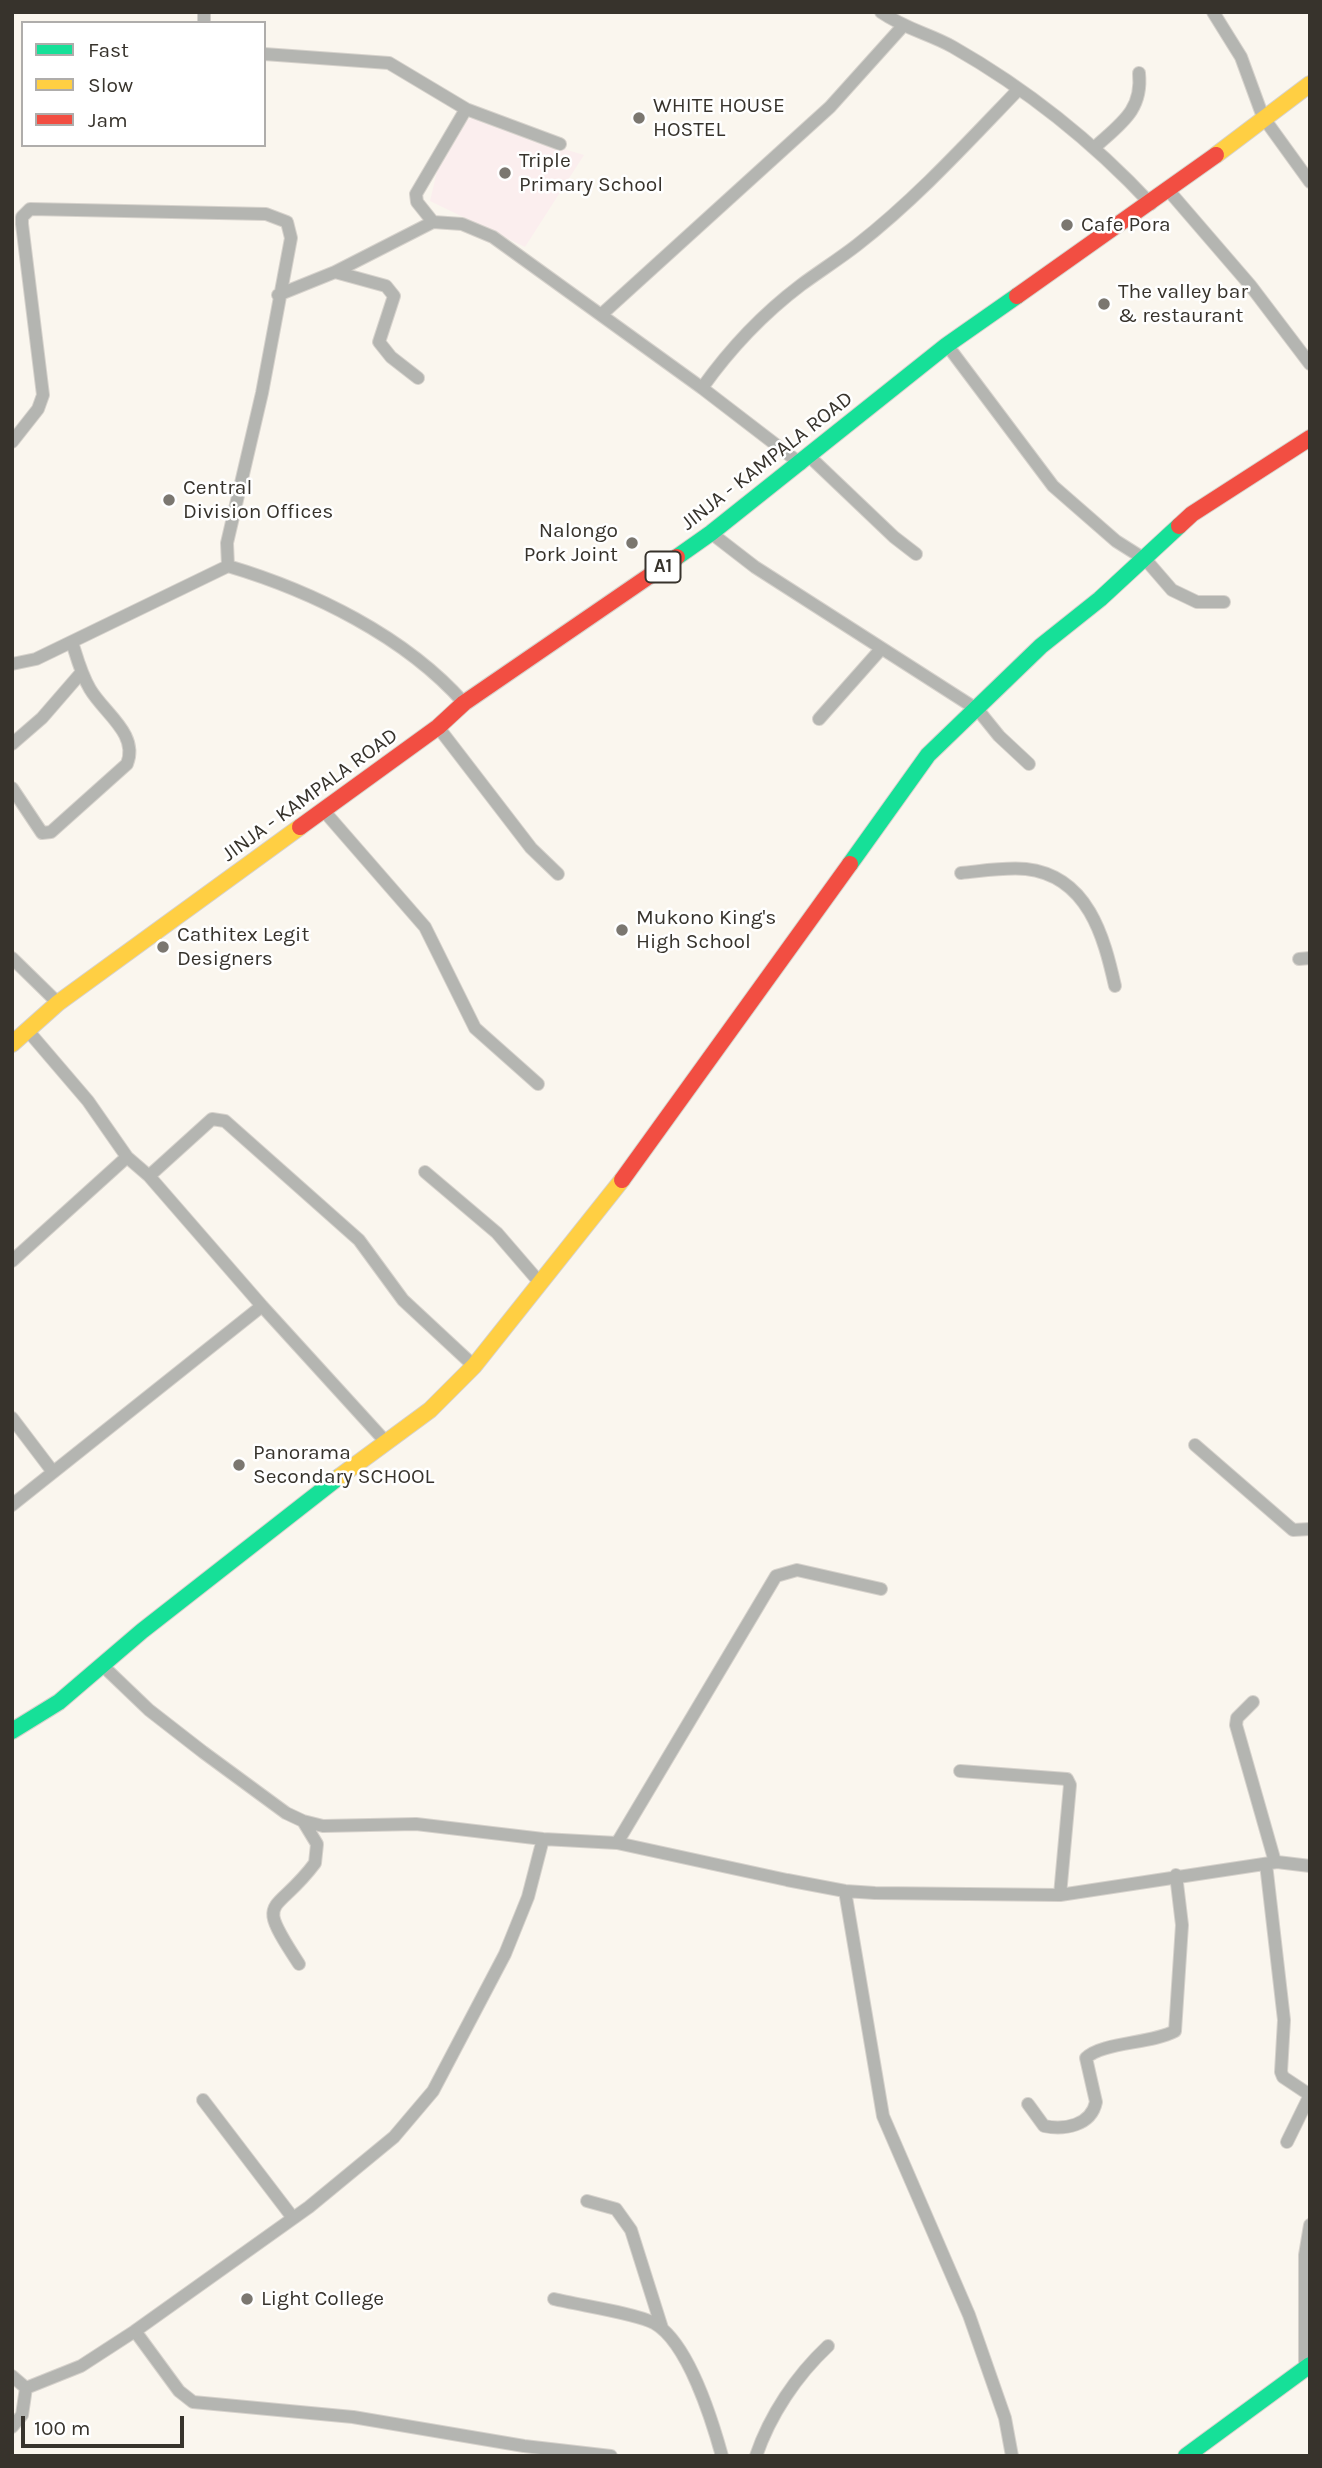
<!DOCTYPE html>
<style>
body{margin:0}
#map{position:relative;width:1322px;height:2468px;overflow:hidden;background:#faf6ee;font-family:Karla,sans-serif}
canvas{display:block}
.frame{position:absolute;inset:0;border:14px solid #37332c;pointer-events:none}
.legend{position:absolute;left:21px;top:21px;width:245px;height:126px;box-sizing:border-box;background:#fff;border:2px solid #afadab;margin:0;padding:9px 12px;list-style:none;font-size:21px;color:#37332c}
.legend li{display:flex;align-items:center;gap:14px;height:35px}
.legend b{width:35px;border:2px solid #afadab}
.scale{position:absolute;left:21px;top:2416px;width:163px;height:32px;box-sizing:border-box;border:4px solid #37332c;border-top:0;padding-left:9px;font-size:21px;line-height:24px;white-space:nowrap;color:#37332c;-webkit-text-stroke:5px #fff;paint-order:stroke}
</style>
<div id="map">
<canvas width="1322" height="2468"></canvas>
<div class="frame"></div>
<ul class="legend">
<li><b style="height:9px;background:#16e098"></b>Fast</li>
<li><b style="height:9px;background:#ffcf43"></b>Slow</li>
<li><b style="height:9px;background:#f24e42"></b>Jam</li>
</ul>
<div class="scale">100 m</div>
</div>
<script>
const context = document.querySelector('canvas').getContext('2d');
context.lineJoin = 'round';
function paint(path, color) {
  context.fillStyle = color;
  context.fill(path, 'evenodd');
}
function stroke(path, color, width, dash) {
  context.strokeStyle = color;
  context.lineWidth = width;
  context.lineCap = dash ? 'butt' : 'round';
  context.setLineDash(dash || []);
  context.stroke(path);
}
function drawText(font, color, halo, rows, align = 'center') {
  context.font = font + ' Karla,sans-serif';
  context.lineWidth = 5;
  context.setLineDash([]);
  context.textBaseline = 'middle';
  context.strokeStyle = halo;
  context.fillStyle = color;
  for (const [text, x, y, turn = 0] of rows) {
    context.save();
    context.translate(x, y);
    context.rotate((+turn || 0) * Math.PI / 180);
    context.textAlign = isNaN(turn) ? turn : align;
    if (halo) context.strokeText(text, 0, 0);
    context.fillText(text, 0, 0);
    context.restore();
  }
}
const education = new Path2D(`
 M476,117l51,21 57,17 -59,92 -95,-46 11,-47 16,-32z`);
const street = new Path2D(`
 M204,12v11
 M881,12c26,18 47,21 72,35 72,41 141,96 198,157
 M1213,12l28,45 22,60 47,65
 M264,54l125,9 77,46 94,35
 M1094,148c26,-24 49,-37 45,-75
 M1169,191l81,94 60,79
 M433,222l-16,-20 -1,-8 50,-85
 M335,272l51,14 8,10 -15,46 12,15 27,21
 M278,295l57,-23 98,-50 29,2 31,13 209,151 99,76
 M602,314l228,-207 72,-80
 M947,345l106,141 63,55 30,19 26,30 25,12h27
 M702,388c27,-38 62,-75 99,-103 19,-14 38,-26 56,-40 59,-46 110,-102 161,-155
 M12,442l26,-33 5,-14 -21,-171v-7l8,-8 236,5 21,8 4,16 -29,155 -35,150 1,23
 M810,457l84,80 22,17
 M711,533l44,34 223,143 21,26 30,28
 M12,664l24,-5 192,-93c84,25 177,70 236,137
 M819,719l62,-70
 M438,727l93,121 27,26
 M12,744l30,-26 39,-45
 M12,788l30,45 9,-1 76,-68c12,-30 -23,-51 -37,-75 -9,-15 -13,-31 -18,-47
 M324,811l101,116 50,101 63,56
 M961,873c21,-2 44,-6 65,-4 62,7 78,68 89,117
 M12,958l46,45
 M1299,959l11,-1
 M29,1032l59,69 39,56 22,19 113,130 123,135
 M425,1172l72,61 44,51
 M149,1176l63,-57 13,2 134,119 44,60 71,66
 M12,1261l115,-104
 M12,1418l41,54
 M1195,1445l98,85 17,-1
 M12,1505l250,-199
 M102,1665l47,45 54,42 83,61 17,8 20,5 93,-2 127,15 74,4 170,37 58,11 30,2 185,2 217,-33 33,4
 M1253,1702l-16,16 -1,7 39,137
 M960,1771l107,8 3,6 -10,110
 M617,1843l159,-267 21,-6 84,19
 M1266,1864l18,156 -3,52 2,5 27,18 -23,47
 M845,1891l38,225 86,199 36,103 7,38
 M299,1964c-46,-70 -24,-47 16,-101l2,-19 -14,-23
 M203,2100l90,118
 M1028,2104l16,22c20,4 47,0 52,-24l-10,-44c16,-16 65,-14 89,-27l7,-106 -6,-50
 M587,2201l29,8 15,21 31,98
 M554,2299c24,6 81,14 100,24 34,19 58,97 68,133
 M135,2331l44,60 14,11 160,15 171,29 87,10
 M1305,2368v-113l5,-30
 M12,2376l14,12
 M12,2427l10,-12 4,-27 55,-22 54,-35 174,-124 85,-70 39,-46 72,-137 23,-57 15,-58
 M756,2456c14,-41 40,-80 72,-110`);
const fast = new Path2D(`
 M677,557l34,-24 236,-188 70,-49
 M850,864l78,-109 113,-109 59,-47 79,-73
 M12,1731l47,-29 83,-71 197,-154
 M1186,2456l124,-91`);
const slow = new Path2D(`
 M1216,155l94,-71
 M12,1044l46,-41 242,-176
 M339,1477l91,-67 44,-44 148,-186`);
const jam = new Path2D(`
 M1017,296l199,-141
 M1179,526l13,-12 118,-76
 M300,827l138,-100 26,-24 213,-146
 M622,1180l228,-316`);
const markers = [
 [639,118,7,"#7b7770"],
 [505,173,7,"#7b7770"],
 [1067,225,7,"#7b7770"],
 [1104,304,7,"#7b7770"],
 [169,500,7,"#7b7770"],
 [632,543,7,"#7b7770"],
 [622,930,7,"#7b7770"],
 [163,947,7,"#7b7770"],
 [239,1465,7,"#7b7770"],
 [247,2299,7,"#7b7770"]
];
const shields = [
 [663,567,35]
];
const shieldNames = [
 ["A1",663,567]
];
const poiNames = [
 ["WHITE HOUSE",653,106],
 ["HOSTEL",653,130],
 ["Triple",519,161],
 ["Primary School",519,185],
 ["Cafe Pora",1081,225],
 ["The valley bar",1118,292],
 ["& restaurant",1118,316],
 ["Central",183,488],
 ["Division Offices",183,512],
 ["Nalongo",618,531,"right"],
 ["Pork Joint",618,555,"right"],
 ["Mukono King's",636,918],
 ["High School",636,942],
 ["Cathitex Legit",177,935],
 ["Designers",177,959],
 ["Panorama",253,1453],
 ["Secondary SCHOOL",253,1477],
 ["Light College",261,2299]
];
const streetNames = [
 ["JINJA - KAMPALA ROAD",767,461,-38],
 ["JINJA - KAMPALA ROAD",310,795,-36]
];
paint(education, '#fbeeee');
stroke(street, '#d6d2cc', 14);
stroke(fast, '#d6d2cc', 18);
stroke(slow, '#d6d2cc', 18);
stroke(jam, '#d6d2cc', 18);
stroke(street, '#b4b5b1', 12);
stroke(fast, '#16e098', 16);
stroke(slow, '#ffcf43', 16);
stroke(jam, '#f24e42', 16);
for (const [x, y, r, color] of markers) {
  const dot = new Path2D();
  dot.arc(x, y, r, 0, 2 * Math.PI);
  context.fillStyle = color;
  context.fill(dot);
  stroke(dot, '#fff', 2.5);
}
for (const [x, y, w] of shields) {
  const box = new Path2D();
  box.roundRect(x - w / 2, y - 15.5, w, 31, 5);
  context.fillStyle = '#fff';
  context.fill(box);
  stroke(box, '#37332c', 2);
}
drawText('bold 19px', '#37332c', null, shieldNames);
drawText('21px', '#37332c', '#fff', poiNames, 'left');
drawText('21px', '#37332c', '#fff', streetNames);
</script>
